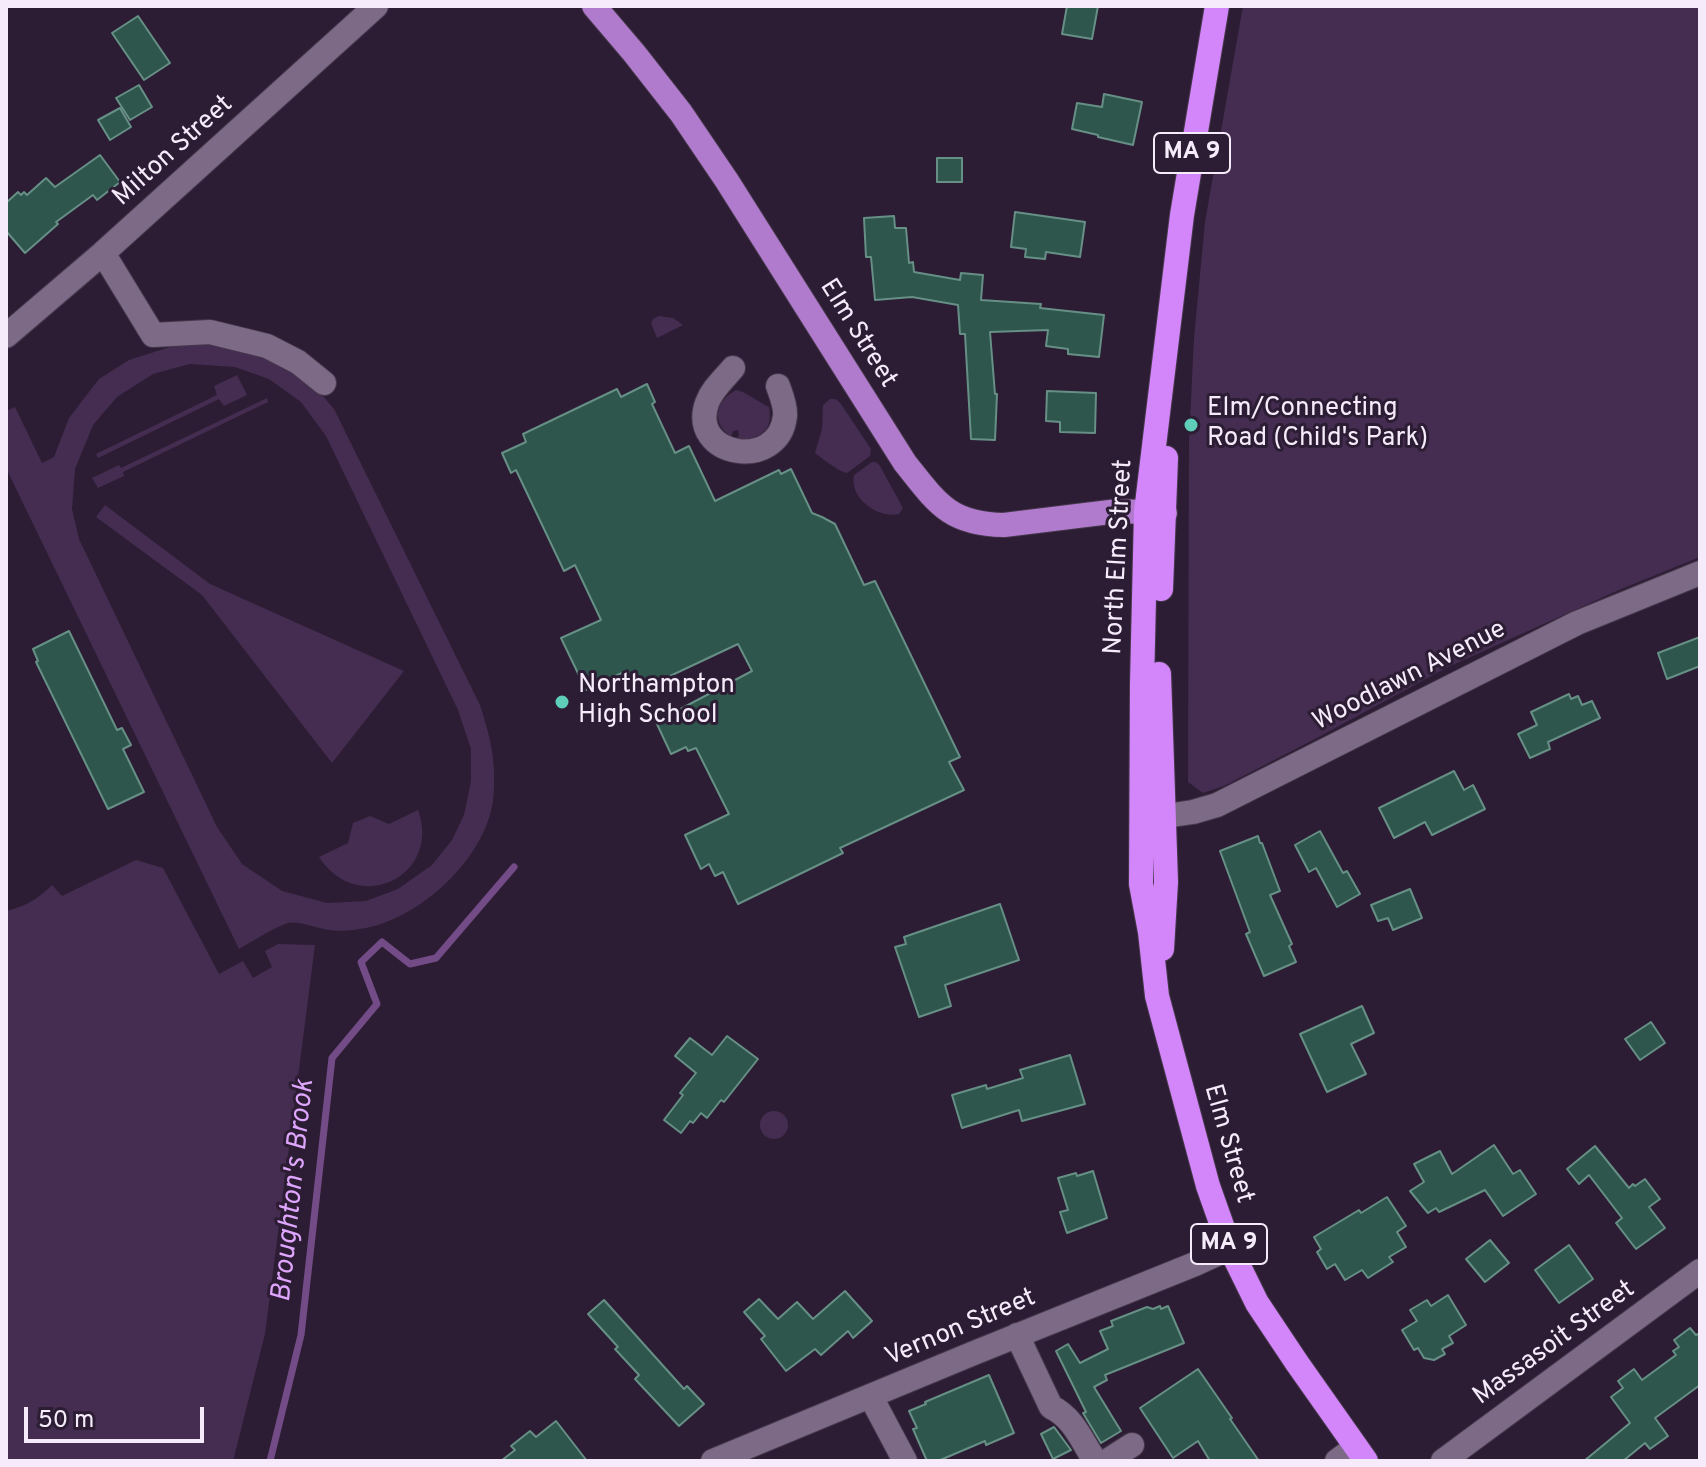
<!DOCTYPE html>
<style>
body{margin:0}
#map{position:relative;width:1706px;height:1467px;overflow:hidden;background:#2c1d34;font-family:Overpass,sans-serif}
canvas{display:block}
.frame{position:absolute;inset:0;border:8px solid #f5ebfb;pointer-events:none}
.scale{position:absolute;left:24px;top:1407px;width:180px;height:36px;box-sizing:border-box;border:4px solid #f5ebfb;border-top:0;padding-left:10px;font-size:24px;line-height:28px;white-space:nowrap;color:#f5ebfb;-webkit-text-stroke:6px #2c1d34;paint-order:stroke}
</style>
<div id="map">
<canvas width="1706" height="1467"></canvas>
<div class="frame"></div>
<div class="scale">50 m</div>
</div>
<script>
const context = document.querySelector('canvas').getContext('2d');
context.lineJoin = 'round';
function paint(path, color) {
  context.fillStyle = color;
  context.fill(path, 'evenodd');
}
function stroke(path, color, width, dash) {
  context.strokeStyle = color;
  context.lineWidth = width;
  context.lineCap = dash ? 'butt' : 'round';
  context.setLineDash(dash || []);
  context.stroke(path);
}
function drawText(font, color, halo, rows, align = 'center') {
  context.font = font + ' Overpass,sans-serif';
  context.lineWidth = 6;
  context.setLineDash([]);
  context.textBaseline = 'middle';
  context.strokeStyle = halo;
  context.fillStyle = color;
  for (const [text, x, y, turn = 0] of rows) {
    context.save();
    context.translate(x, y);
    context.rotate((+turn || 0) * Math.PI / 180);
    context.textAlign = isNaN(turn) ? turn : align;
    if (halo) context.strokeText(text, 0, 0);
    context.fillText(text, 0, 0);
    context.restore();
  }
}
const green = new Path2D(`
 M1243,6h457v551l-81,33 -173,78 -133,72 -89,46 -21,7 -15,-11 1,-341 5,-103 11,-116z
 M659,316l14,2 10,7 -26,13 -6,-15 2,-4z
 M213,343l39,5 58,33 24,28 146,296c11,34 17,60 13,96 -8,57 -71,116 -127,127 -11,2 -25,4 -36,2 -11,-1 -32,-10 -42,-7 -11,3 -37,19 -49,26l-233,-481v-57l9,-4 27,56 12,-6 15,-39 30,-39 30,-19 44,-14zM190,364l45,3 34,12 32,23 25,34 132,274 13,39v32l-7,34 -12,25 -20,25 -34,24 -32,12 -39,2 -45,-12 -40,-27 -25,-37 -138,-288 -7,-30 3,-40 18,-44 24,-28 36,-23z
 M237,375l10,20 -23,11 -5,-7 -121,59 -2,-4 121,-59 -3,-9z
 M736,390c11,2 22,12 33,17 5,25 -11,32 -32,33l2,-6 -1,-4 -5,1 -2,6c-20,-15 -16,-36 5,-47z
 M267,398l1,4 -145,70 1,4 -26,12 -6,-10 27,-13 2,3z
 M830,399h6l5,5 30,45 -1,7 -23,17c-7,-1 -26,-15 -32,-20l7,-24 1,-24z
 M872,462h4l4,4 23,42 -4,6c-21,5 -50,-16 -45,-39z
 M105,505l105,79 194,87 -72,92 -130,-168 -106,-78z
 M418,810c24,66 -60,107 -99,47l29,-14 5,-20 17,-7 19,8z
 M136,860l27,8 56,106 24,-13 10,17 19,-11 -7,-16 13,-7 37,1 -50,389 -32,127h-227v-550c19,-4 33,-13 46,-26l10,11z
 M760 1125a14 14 0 1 1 28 0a14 14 0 1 1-28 0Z`);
const stream = new Path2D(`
 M270,1461l31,-126 31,-277 45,-54 -16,-42 21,-20 28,22 26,-6 78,-91`);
const building = new Path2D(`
 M1067,6h31l-6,33 -30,-5z
 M138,16l32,47 -26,17 -32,-47z
 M139,85l13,22 -22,13 -14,-22z
 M1104,94l38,8 -9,43 -35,-8v-2l-26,-6 5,-26 25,4z
 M120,108l11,19 -21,13 -12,-20z
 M100,155l20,27 -23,18 -4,-5 -37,27 2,2 -33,29 -19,-22v-28l12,-11 3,3 3,-3 3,3 19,-17 9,9z
 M937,158h25v24h-25z
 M1015,212l70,10 -5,35 -34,-5 -1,7 -20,-2 1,-8 -15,-2z
 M894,216l1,12h11l3,35 4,-1 1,10 46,8 1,-7 22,2 -2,25 60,4 -1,4 64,7 -5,42 -31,-3v-5l-22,-3 2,-16 -58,2 5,62h2l-2,46 -24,-1 -6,-105h-5l-2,-29 -46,-8 -37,3 -4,-43h-5l-2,-39z
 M647,384l8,18 -3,2 23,49 14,-7 26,55 64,-31 2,4 10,-5 21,44 10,4 13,7 29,61 11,-4 85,176 -11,5 15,28 -124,58 3,5 -105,51 -15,-32 -8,4 -6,-12 -8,5 -16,-34 44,-21 -33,-66 -8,3 -2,-4 -15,7 -15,-32 96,-51 -14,-27 -102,48 -10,-21 -40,19 -25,-52 40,-18 -26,-55 -11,6 -48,-101 -5,3 -9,-20 24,-11 -3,-8 94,-45 4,8z
 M1047,391l49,2 -1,40 -35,-1v-10l-14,-1z
 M69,631l48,99 5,-2 9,17 -8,4 21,43 -36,17 -72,-147 2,-1 -5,-12z
 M1700,637v29l-33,13 -9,-26z
 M1569,694l2,5 7,-3 4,9 10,-4 8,17 -52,24 2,7 -20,9 -12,-24 19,-9 -6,-13z
 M1454,771l10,19 9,-5 12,24 -53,26 -7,-13 -31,16 -15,-30z
 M1320,831l23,42 4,-2 13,23 -23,13 -21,-39 -7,4 -14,-27z
 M1258,836l2,7h2l18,48 -10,4 22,49 -3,2 7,16 -32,14 -18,-42 4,-2 -30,-81z
 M1410,889l12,29 -29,12 -5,-12 -10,3 -7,-16z
 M1000,904l19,56 -74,25 6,21 -32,11 -24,-70 11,-3 -2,-7z
 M1362,1006l12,27 -23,11 15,30 -39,18 -27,-58z
 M1651,1022l14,21 -25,17 -15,-21z
 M727,1036l31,23 -34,43 -3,-2 -14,18 -6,-5 -8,10 -3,-2 -9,12 -17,-13 19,-25 -3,-2 16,-20 -21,-17 15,-18 22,17z
 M1070,1055l15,49 -63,17 -3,-11 -57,18 -10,-33 34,-10 1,4 36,-11 -3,-8z
 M1494,1145l19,29 7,-4 16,24 -33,22 -18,-26 -46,22 -3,-4 -8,5 -18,-22 14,-9 -10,-18 26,-13 12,23z
 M1595,1146l34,42 4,-4 2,2 10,-7 15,20 -11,8 16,21 -29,21 -20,-26 6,-5 -33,-43 -10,9 -12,-15z
 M1093,1171l14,47 -40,15 -7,-21 8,-2 -10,-32 18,-5 1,3z
 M1387,1197l19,29 -9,6 9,15 -17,10 4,5 -25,16 -6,-8 -17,10 -10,-16 -8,5 -10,-17 4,-3 -7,-12 45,-27 2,3z
 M1490,1240l19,23 -24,19 -19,-23z
 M1569,1245l24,34 -34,24 -24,-33z
 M845,1291l27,30 -19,17 -5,-7 -27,24 -6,-6 -29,22 -25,-32 4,-3 -21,-24 15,-13 19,20 19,-17 16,17z
 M1448,1295l18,30 -17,11 4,7 -11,6 3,5 -11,6 -10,-2 -6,-10 -4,2 -12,-20 15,-9 -7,-11 17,-10 4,6z
 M604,1300l80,89 3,-3 17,18 -25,22 -44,-47 4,-4 -24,-26 3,-2 -30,-33z
 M1160,1306l1,3 7,-3 16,37 -79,32 2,5 -13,7 27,44 -20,12 -18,-30 3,-1 -30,-61 12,-7 12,19 28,-14 -8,-18 13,-5 -2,-5 36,-14 6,2z
 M1690,1328l6,7 4,-2v52l-45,33 13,18 -18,13 -5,-6 -22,18h-39l46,-38 -19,-26 12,-9 -5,-7 16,-12 8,11 34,-25 -3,-4 6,-4 -5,-7z
 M1198,1369l34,49 -2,1 29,42h-49l-12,-20 -25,17 -33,-50z
 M989,1375l25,58 -28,12 -1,-4 -47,20h-11l-14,-32 4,-1 -8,-17 17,-7 -1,-2z
 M556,1421l31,40h-86l14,-11 -4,-4 19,-15 6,6z
 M1054,1427l17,23 -18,9 -12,-25z`);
const minor = new Path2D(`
 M103,253l50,82 57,-3 57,14 31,16 26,21
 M6,336l97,-83 273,-247
 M733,368c-9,11 -21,21 -26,35 -19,54 72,69 78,13 1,-10 -4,-21 -7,-30
 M1145,819l48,-7 24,-7 360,-182 123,-50
 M1017,1335l34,72c22,10 31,34 44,54
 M871,1397l34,64
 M713,1461l261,-108 221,-89 35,-16
 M1107,1461l25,-16
 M1337,1461l19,-14
 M1443,1461l257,-190`);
const major = new Path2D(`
 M594,6l40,47 47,60 46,68 178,282c32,40 44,61 99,62l114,-14 47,2`);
const highway = new Path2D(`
 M1217,6l-35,209 -36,297 -4,172 -1,200 9,48 7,64 51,190 22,62 27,55 40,60 69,98
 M1161,589l5,-131
 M1159,674l7,208 -4,67`);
const markers = [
 [1191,425,8,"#5eceb8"],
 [562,702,8,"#5eceb8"]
];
const shields = [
 [1192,153,76],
 [1229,1244,76]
];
const shieldNames = [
 ["MA 9",1192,153],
 ["MA 9",1229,1244]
];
const streetNames = [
 ["Milton Street",174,152,-42],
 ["Elm Street",857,334,58],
 ["North Elm Street",1120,557,-87],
 ["Woodlawn Avenue",1410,677,-27],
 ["Elm Street",1227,1144,74],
 ["Vernon Street",961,1329,-23],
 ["Massasoit Street",1555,1344,-36]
];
const poiNames = [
 ["Elm/Connecting",1207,410],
 ["Road (Child's Park)",1207,440],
 ["Northampton",578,687],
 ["High School",578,717]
];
const waterNames = [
 ["Broughton's Brook",295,1191,-84]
];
paint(green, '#442d50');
stroke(stream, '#734b87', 7);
paint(building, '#2f564d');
stroke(building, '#668f85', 2);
stroke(minor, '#46384c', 26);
stroke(major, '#46384c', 26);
stroke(highway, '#46384c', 26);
stroke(minor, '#7c6a86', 24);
stroke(major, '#b07bcc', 24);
stroke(highway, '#d386fa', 24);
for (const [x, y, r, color] of markers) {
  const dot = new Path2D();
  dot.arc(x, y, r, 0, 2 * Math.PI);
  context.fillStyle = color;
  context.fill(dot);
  stroke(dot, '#2c1d34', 3);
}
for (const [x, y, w] of shields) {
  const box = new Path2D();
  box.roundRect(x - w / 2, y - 20, w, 40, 6);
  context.fillStyle = '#2c1d34';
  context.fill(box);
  stroke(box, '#f5ebfb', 2);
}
drawText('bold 24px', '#f5ebfb', null, shieldNames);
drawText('26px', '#f5ebfb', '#2c1d34', streetNames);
drawText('26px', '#f5ebfb', '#2c1d34', poiNames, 'left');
drawText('italic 28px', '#dfa6fd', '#2c1d34', waterNames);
</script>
